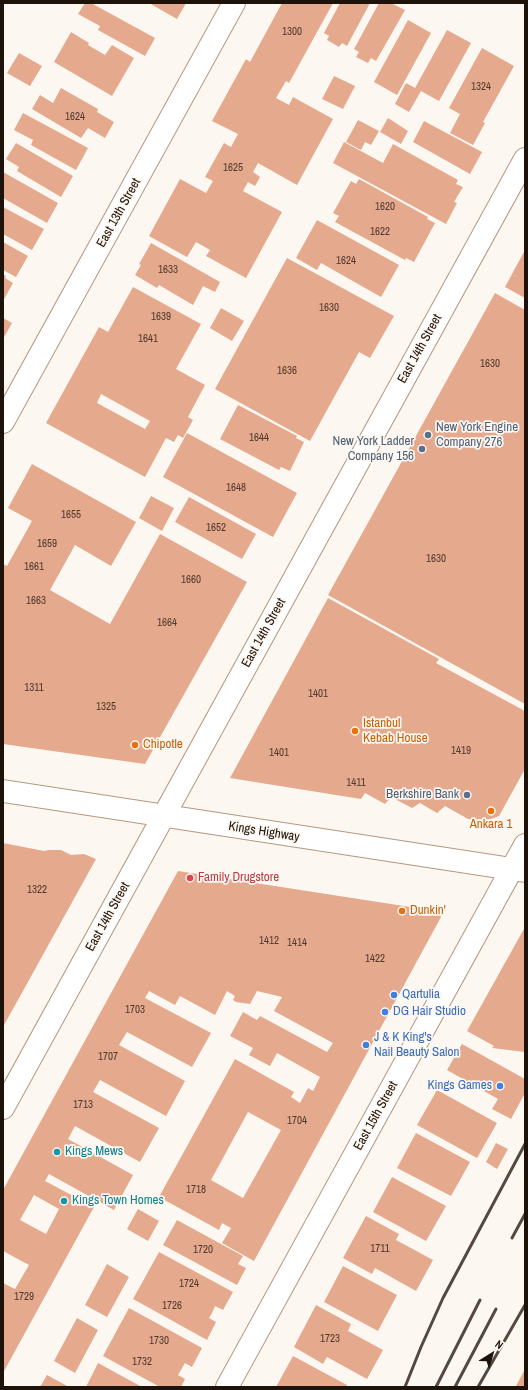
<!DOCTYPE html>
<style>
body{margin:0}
#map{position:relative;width:528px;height:1390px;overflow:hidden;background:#fdf7f1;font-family:"Archivo Narrow",sans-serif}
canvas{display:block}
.frame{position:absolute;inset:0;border:4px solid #1e130a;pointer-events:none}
.north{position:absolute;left:472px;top:1334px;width:40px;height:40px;-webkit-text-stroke:3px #fdf7f1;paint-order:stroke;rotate:37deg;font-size:11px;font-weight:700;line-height:16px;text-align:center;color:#1e130a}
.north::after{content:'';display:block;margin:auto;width:14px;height:18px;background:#1e130a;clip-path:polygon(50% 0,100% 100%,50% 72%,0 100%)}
</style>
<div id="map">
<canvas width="528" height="1390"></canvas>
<div class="frame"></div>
<div class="north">N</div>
</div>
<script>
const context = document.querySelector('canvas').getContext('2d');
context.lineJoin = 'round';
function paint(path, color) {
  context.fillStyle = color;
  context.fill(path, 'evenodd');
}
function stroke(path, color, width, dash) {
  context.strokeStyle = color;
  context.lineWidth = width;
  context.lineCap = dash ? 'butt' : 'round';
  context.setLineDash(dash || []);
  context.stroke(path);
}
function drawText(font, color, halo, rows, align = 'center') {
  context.font = font + ' "Archivo Narrow",sans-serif';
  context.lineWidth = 3.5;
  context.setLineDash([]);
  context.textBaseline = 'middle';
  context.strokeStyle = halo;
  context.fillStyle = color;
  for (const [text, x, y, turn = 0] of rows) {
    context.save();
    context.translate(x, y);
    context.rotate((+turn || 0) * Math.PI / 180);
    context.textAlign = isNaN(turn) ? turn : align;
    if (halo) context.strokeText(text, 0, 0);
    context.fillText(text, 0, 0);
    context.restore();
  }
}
const building = new Path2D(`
 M85,3h6l64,35 -10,18 -47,-26 2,-4 -22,-12z
 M149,3h37l-9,16z
 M282,3h51l-44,80 -3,-2 -10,17 13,7 4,-8 40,22 -36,66 -39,-22 -5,9 7,5 -5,9 -7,-4 -5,9 39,21 -36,66 -40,-22 4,-6 -14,-8 -9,15 -38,-21 31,-57 26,14 7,-12 -8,-4 19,-34 7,4 7,-13 -26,-13 34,-62 4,3z
 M340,3h30l-23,43 -5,-3 -3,4 -12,-7 2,-4 -5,-3z
 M379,3h12l14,7 -29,51 -5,-3 -3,5 -12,-6 3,-5 -5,-3z
 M408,20l23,13 -34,62 -23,-13z
 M447,30l24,13 -32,58 -18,-10 -12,21 -14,-8 11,-21 9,5z
 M71,32l18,11 -1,2 17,10 7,-10 22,13 -22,38 -58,-34z
 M482,48l32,18 -31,56 2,1 -12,22 -23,-12 10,-19 -11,-6z
 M19,53l23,13 -12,20 -23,-13z
 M334,76l21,10 -12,23 -21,-10z
 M61,88l37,21 -1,3 17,10 -9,16 -17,-10 -7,10 -49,-29 8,-14 13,8z
 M23,113l65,35 -12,22 -45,-25 2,-5 -19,-10z
 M388,118l20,13 -7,13 -21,-12z
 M358,120l21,11 -8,14 -6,-3 -4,8 -15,-8z
 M424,121l58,31 -12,22 -57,-32z
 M344,142l39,21 10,-19 65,36 -2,4 7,3 -9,15 3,1 -11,21 -113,-61z
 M16,143l57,33 -12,21 -44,-26 2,-4 -13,-8z
 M3,172l55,31 -11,20 -44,-25 1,-5h-1z
 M359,179l69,38 -1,2 8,4 -21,39 -8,-4 -1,2 -70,-38 4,-6 -6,-3 18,-32 5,3z
 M3,207l41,22 -12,21 -29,-16z
 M317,220l82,45 -18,32 -60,-34 -4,7 -21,-12z
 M3,242l25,14 -12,21 -13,-7z
 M151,243l69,39 -5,10 -12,-6 -10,19 -34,-20 -2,3 -22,-13 6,-10 -2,-1z
 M525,250v48l-20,-11z
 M287,258l107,58 -24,42 -11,-6 -49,89 -95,-52z
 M3,274l3,2 -1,2 8,5 -10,18z
 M133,287l68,37 -25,45 29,16 -17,32 5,3 -10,18 -5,-3 -4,7 -8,-4 -21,39 -99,-54 53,-96 9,5zM101,394l49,27 -5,8 -48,-26z
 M495,293l30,17v394l-197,-109z
 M221,308l23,13 -12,20 -22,-13z
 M3,318l9,5 -9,16z
 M238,405l59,31 -1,2 8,4 -14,29 -9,-4 -2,3 -59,-31z
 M187,433l110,60 -24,44 -110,-60z
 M32,464l104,58 -25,44 -36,-21 -25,45 60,34 50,-90 87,48 -102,182 -142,-20v-180l4,2 25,-45 -24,-13z
 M151,496l23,12 -12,23 -23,-13z
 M189,497l67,37 -14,25 -67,-37z
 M328,598l111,61 -3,4 89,48v58l-26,47 -11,4 -20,-1 -23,-13 -8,7 -17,-10 -8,5 -21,-11 -6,7 -20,-11 -4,6 -131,-21z
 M3,843l41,8 5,-1h12l10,5 13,-1 12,5 -93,168z
 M178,871l258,40 4,3 1,3 -187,344 -32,-18 9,-15 -9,-5 -3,7 -60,-33 76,-138 59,33 -3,5 9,6 8,-15 5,3 7,-14 -43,-24 -7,13 -21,-11 4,-7 -23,-12 13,-24 14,8 3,-4 67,36 6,-9 -59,-32 8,-14 -25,-6 -7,13 -14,-2 -3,-2 2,-4 -8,-5 -12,24 -35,-19 -5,9 -26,-14 -4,7 66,35 -19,34 -65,-35 -8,13 66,36 -19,35 -66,-36 -7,12 66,36 -19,34 -65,-36 -7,13 65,36 -19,35 -65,-36 -4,7 49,26 -91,166v-90l12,6 14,-24 -26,-14v-61zM248,1112l33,18 -38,68 -32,-18zM34,1195l25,14 -13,25 -26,-14z
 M525,927v125l-33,-4 2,-2 -27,-15z
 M462,1044l63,35v14l-14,26 -19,-10 6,-10 -51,-29z
 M437,1090l60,33 -20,35 -60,-33z
 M416,1133l54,29 -19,34 -54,-28z
 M496,1143l12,6 -11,20 -11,-7z
 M392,1177l54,29 -20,35 -53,-29z
 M138,1209l21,12 -11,20 -21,-12z
 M366,1216l33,18 -3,6 37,20 -17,31 -41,-23 -3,6 -29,-16z
 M177,1220l66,36 -5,8 8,4 -9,17 -74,-40z
 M159,1252l74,40 -10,18 -8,-4 -3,7 -3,5 7,4 -9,18 -74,-41z
 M107,1264l22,13 -22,40 -22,-12z
 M343,1266l54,29 -19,36 -54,-29z
 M316,1305l35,19 -3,7 35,19 -16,29 -40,-22 -4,7 -29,-17z
 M129,1308l73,40 -10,19 -7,-4 -7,12 7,4 -4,8h-21l-57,-31z
 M77,1318l21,12 -23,43 -21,-12z
 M293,1356l54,29 -1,2h-70z
 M98,1363l44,24h-56z
 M525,1369v18h-10l1,-1z
 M47,1375l22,12h-29z`);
const minor = new Path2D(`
 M3,422l231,-419
 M3,791l522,80
 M3,1108l522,-949
 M227,1387l298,-542`);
const rail = new Path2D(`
 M512,1238l13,-24
 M405,1387l16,-40 22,-49 82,-154
 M436,1387l44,-87
 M455,1387l41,-78
 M478,1387l47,-82`);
const markers = [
 [428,435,4,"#5c6f8a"],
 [422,449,4,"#5c6f8a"],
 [355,731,4,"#e8710a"],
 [135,745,4,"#e8710a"],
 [467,795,4,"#5c6f8a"],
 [491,811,4,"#e8710a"],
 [190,878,4,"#e0444e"],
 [402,911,4,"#e8710a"],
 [394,995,4,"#3f7fe0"],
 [385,1012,4,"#3f7fe0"],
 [366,1045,4,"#3f7fe0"],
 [500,1086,4,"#3f7fe0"],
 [57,1152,4,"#0f9aa8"],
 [64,1201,4,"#0f9aa8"]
];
const numberNames = [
 ["1300",292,32],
 ["1324",481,87],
 ["1624",75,117],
 ["1625",233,168],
 ["1620",385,207],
 ["1622",380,232],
 ["1624",346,261],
 ["1633",168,270],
 ["1630",329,308],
 ["1639",161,317],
 ["1641",148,339],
 ["1630",490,364],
 ["1636",287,371],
 ["1644",259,438],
 ["1648",236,488],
 ["1655",71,515],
 ["1652",216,528],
 ["1659",47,544],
 ["1630",436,559],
 ["1661",34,567],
 ["1660",191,580],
 ["1663",36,601],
 ["1664",167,623],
 ["1311",34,688],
 ["1401",318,694],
 ["1325",106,707],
 ["1419",461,751],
 ["1401",279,753],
 ["1411",356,783],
 ["1322",37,890],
 ["1412",269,941],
 ["1414",297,943],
 ["1422",375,959],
 ["1703",135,1010],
 ["1707",108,1057],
 ["1713",83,1105],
 ["1704",297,1121],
 ["1718",196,1190],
 ["1711",380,1249],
 ["1720",203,1250],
 ["1724",189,1284],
 ["1729",24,1297],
 ["1726",172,1306],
 ["1723",330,1339],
 ["1730",159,1341],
 ["1732",142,1362]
];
const streetNames = [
 ["East 13th Street",119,213,-61],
 ["East 14th Street",420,349,-61],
 ["East 14th Street",264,633,-61],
 ["Kings Highway",264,832,9],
 ["East 14th Street",108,917,-61],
 ["East 15th Street",376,1116,-61]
];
const serviceNames = [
 ["New York Engine",436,428,"left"],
 ["Company 276",436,443,"left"],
 ["New York Ladder",414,442],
 ["Company 156",414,457],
 ["Berkshire Bank",459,795]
];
const foodNames = [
 ["Istanbul",363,724],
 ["Kebab House",363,739],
 ["Chipotle",143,745],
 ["Ankara 1",491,825,"center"],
 ["Dunkin'",410,911]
];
const healthNames = [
 ["Family Drugstore",198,878]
];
const shopNames = [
 ["Qartulia",402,995],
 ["DG Hair Studio",393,1012],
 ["J & K King's",374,1038],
 ["Nail Beauty Salon",374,1053],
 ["Kings Games",492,1086,"right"]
];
const cultureNames = [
 ["Kings Mews",65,1152],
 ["Kings Town Homes",72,1201]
];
paint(building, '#e5a98e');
stroke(minor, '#b69880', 24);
stroke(minor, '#fff', 22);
stroke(rail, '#534940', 3);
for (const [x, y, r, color] of markers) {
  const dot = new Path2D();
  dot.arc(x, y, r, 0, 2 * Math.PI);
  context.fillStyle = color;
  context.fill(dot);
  stroke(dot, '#fdf7f1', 1.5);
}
drawText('11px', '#50382b', null, numberNames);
drawText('13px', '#1e130a', '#fdf7f1', streetNames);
drawText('13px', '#4e5e75', '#fdf7f1', serviceNames, 'right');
drawText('13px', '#c56008', '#fdf7f1', foodNames, 'left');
drawText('13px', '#be3a42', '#fdf7f1', healthNames, 'left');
drawText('13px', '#366cbe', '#fdf7f1', shopNames, 'left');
drawText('13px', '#0d838f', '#fdf7f1', cultureNames, 'left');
</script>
